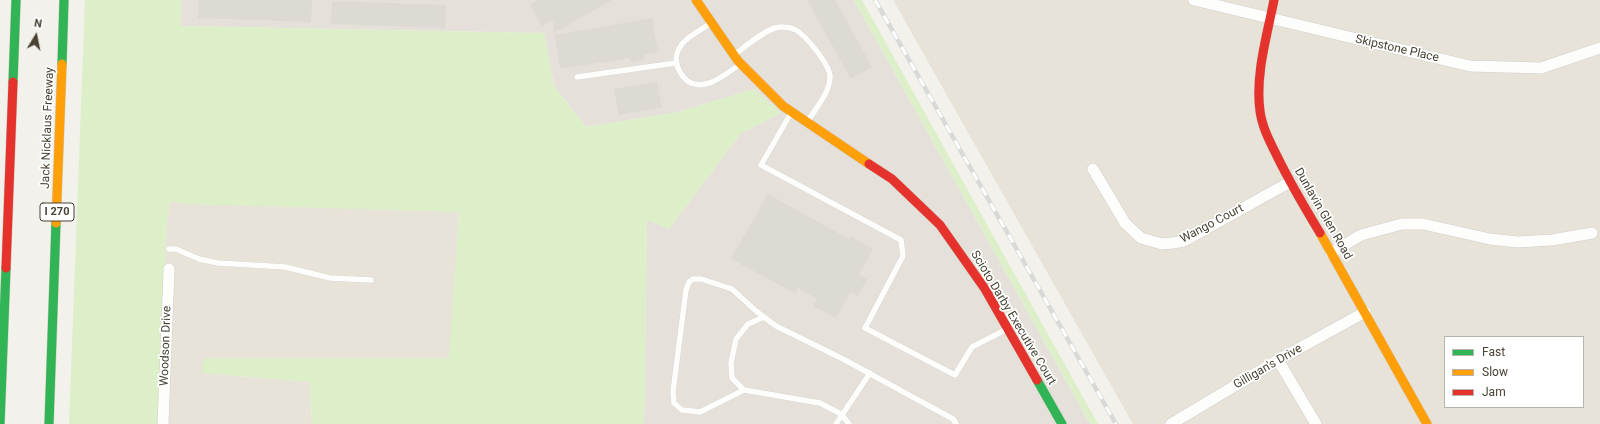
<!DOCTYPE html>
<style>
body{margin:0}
#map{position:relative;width:1600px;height:424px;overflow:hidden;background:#f2f1eb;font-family:Roboto,sans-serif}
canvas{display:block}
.legend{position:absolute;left:1444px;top:336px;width:140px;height:72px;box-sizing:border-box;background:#fff;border:1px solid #b7b4ae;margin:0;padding:5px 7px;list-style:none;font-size:12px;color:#4a4335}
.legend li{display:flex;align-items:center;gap:8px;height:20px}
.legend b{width:20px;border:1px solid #b7b4ae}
.north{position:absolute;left:16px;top:16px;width:40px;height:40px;-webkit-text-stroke:3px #fff;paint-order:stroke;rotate:10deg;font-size:11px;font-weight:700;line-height:16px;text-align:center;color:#4a4335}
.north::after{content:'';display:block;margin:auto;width:14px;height:18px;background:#4a4335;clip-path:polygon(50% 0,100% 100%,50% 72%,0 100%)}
</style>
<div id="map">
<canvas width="1600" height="424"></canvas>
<ul class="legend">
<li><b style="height:5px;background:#30b455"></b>Fast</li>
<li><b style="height:5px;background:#ff9f0a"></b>Slow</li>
<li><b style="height:5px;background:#e5322d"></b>Jam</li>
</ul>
<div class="north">N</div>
</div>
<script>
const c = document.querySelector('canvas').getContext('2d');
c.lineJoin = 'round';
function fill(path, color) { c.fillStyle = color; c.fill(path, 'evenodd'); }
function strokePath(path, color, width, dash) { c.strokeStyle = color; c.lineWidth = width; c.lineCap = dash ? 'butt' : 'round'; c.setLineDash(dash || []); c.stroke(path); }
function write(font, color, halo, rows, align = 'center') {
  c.font = font + ' Roboto,sans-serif'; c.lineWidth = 3.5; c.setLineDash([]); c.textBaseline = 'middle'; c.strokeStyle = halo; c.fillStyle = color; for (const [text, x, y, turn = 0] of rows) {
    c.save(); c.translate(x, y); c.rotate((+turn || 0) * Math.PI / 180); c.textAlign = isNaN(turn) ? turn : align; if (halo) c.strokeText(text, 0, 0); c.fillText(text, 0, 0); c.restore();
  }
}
const residential = new Path2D(`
 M893,0H1600V424H1133ZM1445,337H1583V407H1445Z
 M170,201L188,204L459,211L450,358H205L202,373L310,382L312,424H159L166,228Z`);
const industrial = new Path2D(`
 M181,0H854L1090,424H644L647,219L669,229L740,134L781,113L754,89L678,112L586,127L554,86L544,33L180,26Z`);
const green = new Path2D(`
 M85,0H181L180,26L544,33L554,86L586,127L678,112L754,89L781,113L740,134L669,229L647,220L644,424H312L310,382L201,373L205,358H449L459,212L188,204L170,201L166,228L159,424H69Z
 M854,0H862L1098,424H1090Z`);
const building = new Path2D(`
 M199,0H312L311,22L198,18Z
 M539,0H612L554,33L553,20L542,26L530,5Z
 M807,0H835L872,67L851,79Z
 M332,1L446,5L445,28L331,24Z
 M652,18L658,53L644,55L645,59L631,62L630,58L560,69L555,35Z
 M657,82L662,107L619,115L614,89Z
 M768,194L849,239L851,236L873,249L859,275L867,279L858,296L850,292L836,318L813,306L817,299L798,288L795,293L731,259Z`);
const lane = new Path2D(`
 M711,23C700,31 683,38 678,51C675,58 676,65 680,72C695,99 723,77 740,64
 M734,55C746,46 762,32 775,28C783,26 790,27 796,30C807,37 830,65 830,77C830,92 816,108 808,121
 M577,77L676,63
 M791,113L761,165L901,240L903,256L865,328L955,375L972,347L1007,329
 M169,249H176L199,259L218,263L285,267L330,278L371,280
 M744,390L732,378L731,363L736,339L748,324L764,317
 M836,424L870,373
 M849,424L841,414L820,403L744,390L700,412L682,410L674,403L673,392L686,290L689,282L693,279H701L732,289L756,311L776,326L843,359L953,419L956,424`);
const street = new Path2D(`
 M1194,0L1470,66L1541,68L1600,48
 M1093,169L1125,223L1141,238L1162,244L1173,243L1184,241L1290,182
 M1331,253L1361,235L1402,224H1423L1490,239L1518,242L1552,240L1592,233
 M1278,360L1316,424
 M163,424L169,269
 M1171,424L1278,360L1365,312`);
const fast = new Path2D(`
 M62,64L64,0
 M13,82L16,0
 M1037,380L1062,424
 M0,424L6,268
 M49,424L56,223`);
const slow = new Path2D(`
 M696,0L738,61L783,106L869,164
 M56,223L62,64
 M1320,233L1427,424`);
const jam = new Path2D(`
 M1274,0C1267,36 1255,75 1260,111C1262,127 1270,142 1277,156C1290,183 1305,208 1320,233
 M869,164L892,179L940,225L985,289L1037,380
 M6,268L13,82`);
const rail = new Path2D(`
 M875,0L1116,424`);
const shields = [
 [57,212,34]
];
const shieldNames = [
 ["I 270",57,212]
];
const streetNames = [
 ["Skipstone Place",1397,49,13],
 ["Jack Nicklaus Freeway",48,128,-88],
 ["Dunlavin Glen Road",1323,214,60],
 ["Wango Court",1212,224,-28],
 ["Scioto Darby Executive Court",1013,318,59],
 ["Woodson Drive",166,346,-88],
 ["Gilligan's Drive",1268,367,-30]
];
fill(residential, '#e7e3d8');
fill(industrial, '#e5e1da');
fill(green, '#ddefc8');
fill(building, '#dcdad3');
strokePath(lane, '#d0cec8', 6);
strokePath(street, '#d0cec8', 12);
strokePath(fast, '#d2cfc1', 10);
strokePath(slow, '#d2cfc1', 10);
strokePath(jam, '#d2cfc1', 10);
strokePath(lane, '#fdfdfc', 5.5);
strokePath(street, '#fdfdfc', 11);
strokePath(fast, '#30b455', 9);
strokePath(slow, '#ff9f0a', 9);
strokePath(jam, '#e5322d', 9);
strokePath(rail, '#d9d9d8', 4.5);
strokePath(rail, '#fff', 3, [9]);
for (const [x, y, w] of shields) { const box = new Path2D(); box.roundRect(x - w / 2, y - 9, w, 18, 3); c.fillStyle = '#fff'; c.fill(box); strokePath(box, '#4a4335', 1); }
write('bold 11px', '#4a4335', null, shieldNames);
write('12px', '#4a4335', '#fff', streetNames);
</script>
